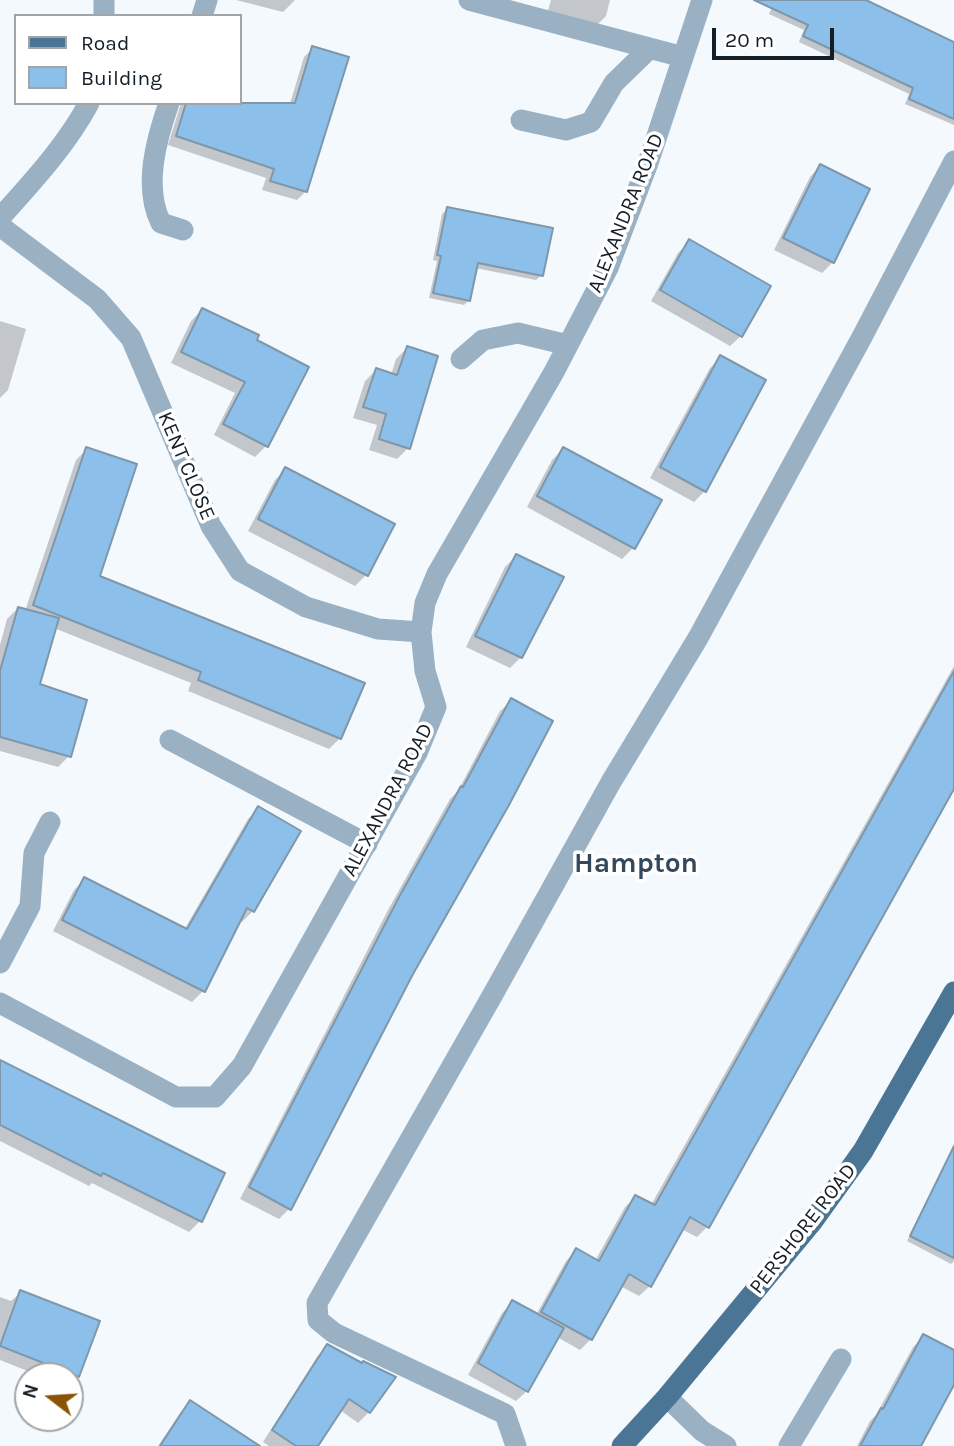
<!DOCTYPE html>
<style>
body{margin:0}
#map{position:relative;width:954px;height:1446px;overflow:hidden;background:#f4f9fe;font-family:Karla,sans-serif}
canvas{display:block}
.legend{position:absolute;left:14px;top:14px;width:228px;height:91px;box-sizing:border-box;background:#fff;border:2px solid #a1a5a8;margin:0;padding:9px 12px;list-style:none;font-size:21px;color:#141e26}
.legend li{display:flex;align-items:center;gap:14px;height:35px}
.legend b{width:35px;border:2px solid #a1a5a8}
.north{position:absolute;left:14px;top:1362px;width:70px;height:70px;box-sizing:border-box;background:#fff;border:2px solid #a1a5a8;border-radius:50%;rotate:287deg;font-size:19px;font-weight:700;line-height:28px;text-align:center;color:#141e26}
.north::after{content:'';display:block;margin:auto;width:24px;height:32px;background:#8b5405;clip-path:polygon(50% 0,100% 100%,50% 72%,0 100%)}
.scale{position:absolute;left:712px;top:28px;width:122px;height:32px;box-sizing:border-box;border:4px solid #141e26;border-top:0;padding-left:9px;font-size:21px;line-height:24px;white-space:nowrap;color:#141e26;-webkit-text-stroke:5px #fff;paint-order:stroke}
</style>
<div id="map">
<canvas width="954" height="1446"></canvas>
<ul class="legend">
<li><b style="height:9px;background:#4b7595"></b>Road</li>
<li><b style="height:19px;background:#8cc0ea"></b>Building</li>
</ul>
<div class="north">N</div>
<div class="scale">20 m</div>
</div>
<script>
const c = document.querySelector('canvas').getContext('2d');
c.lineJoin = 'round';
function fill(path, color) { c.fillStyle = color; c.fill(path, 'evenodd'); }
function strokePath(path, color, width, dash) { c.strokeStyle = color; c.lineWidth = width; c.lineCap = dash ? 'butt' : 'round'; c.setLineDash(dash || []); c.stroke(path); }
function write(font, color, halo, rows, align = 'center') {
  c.font = font + ' Karla,sans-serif'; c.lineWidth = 7; c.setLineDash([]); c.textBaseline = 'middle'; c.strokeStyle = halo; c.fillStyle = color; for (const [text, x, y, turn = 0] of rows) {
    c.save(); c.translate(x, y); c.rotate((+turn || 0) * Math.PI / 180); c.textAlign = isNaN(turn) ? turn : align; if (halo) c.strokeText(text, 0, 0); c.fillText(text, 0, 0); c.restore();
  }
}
const shadow = new Path2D(`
 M236,0H295L283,12Z
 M551,0H610L606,16L591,31L546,18Z
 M775,0H863L954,66V125L905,104L909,94L799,42L804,30L769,14Z
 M313,48L306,191L297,200L262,190L266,178L168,145L181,103L240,102L286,117L304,57Z
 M820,166L833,262L822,273L774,250L810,177Z
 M447,209L542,275L536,280L475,268L469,300L464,305L429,298L437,261L433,260L442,214Z
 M689,242L741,336L730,346L651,301L678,253Z
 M202,310L254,341L266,446L255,457L214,435L235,393L171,363L191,321Z
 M0,321L26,329L8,390L0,398Z
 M407,348L408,448L397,459L369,450L377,425L353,418L365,381L376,370L391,375L396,359Z
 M721,357L705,491L694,502L650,478L710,368Z
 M87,449L98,577L340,738L329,749L188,691L191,683L54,628L38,685L69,756L58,767L0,751V645L7,619L18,608L25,611L76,460Z
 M563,449L633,548L622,559L527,507L552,460Z
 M286,469L393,525L366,575L355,586L248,531L275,480Z
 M516,556L521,657L510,668L466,647L505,567Z
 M954,666V784L707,1227L697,1237L681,1229L650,1286L639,1296L620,1286L591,1339L580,1350L557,1337L527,1391L516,1401L468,1375L502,1313L513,1302L536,1315L566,1261L576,1250L595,1261L625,1207L635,1197L651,1205Z
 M511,701L437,927L290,1208L279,1219L240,1199L388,910L450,799L458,791L500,711Z
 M259,808L253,911L242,922L239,920L203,991L192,1002L53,931L74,890L85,879L184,930L248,819Z
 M0,1062L223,1174L200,1221L189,1232L92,1183L89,1186L0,1141Z
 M954,1146V1261L951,1264L907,1241Z
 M21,1292L77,1376L70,1383V1376H40L0,1360V1297L11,1301Z
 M924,1336L954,1352V1387L944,1401L920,1446H857L870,1421L876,1415L913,1347Z
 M328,1346L369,1412L358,1423L340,1410L316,1446H269L263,1442L317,1357Z
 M190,1402L248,1446H158L180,1413Z`);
const building = new Path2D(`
 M754,0H866L954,42V119L909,99L913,88L803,36L808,25Z
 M312,46L349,57L307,192L270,181L274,169L176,136L186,103H295Z
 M820,164L870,189L834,263L783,238Z
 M447,207L553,228L543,276L478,263L470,301L433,293L441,256L437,255Z
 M689,239L771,286L742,337L660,290Z
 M202,308L259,335L257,340L309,367L268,447L223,424L245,382L181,352Z
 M407,346L438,356L410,449L379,439L386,414L363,407L376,368L397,375Z
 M720,355L766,380L706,492L660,467Z
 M86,447L137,464L100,576L365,683L341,739L198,680L201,672L33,605Z
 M563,447L662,500L635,549L537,496Z
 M285,467L395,524L368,576L258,519Z
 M516,554L564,577L522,658L475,636Z
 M18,607L59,618L40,684L87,700L71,757L0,737V671Z
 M954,671V789L709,1228L690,1217L651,1287L629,1274L592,1340L541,1312L576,1248L599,1261L635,1195L655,1205Z
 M511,698L553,721L509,805L413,974L291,1210L249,1187L399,897L461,786L463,787Z
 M258,806L301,831L254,912L247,908L205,992L62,920L84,877L187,929Z
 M0,1060L225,1173L202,1222L103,1173L101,1176L0,1125Z
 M954,1146V1258L910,1236Z
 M20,1290L100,1321L79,1377L0,1346Z
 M512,1300L564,1328L528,1392L478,1363Z
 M923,1334L954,1350V1385L921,1446H860L881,1408L883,1409Z
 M327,1344L362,1363L363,1361L396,1377L370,1413L349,1399L318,1446H296L272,1430Z
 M190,1400L260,1446H160Z`);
const minor = new Path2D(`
 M469,0L683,57
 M104,16V0
 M202,16L207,0
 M169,103C156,140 143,187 161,223L183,230
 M521,120L566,130L591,122L614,83L650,48
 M0,218C32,182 66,146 89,103
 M0,226L97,299L131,338L211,526L240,571L306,607L378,629L421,632
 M461,359L483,340L518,333L568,345
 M170,740L367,844
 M0,963L30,906L34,853L50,822
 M0,1003L176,1097H215L242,1066L417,753L436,707L425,671L421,632L425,603L437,574L554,372L608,268L648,163L702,0
 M667,1397L702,1431L726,1446
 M516,1446L505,1414L334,1333L318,1320L317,1303L492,996L611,782L698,638L862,337L954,161
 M789,1446L841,1359`);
const major = new Path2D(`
 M622,1446L667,1397L812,1222L863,1151L954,992`);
const streetNames = [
 ["ALEXANDRA ROAD",626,213,-68],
 ["KENT CLOSE",186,466,67],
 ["ALEXANDRA ROAD",388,800,-62],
 ["PERSHORE ROAD",803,1229,-52]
];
const districtNames = [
 ["Hampton",636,864]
];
fill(shadow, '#0003');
fill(building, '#8cc0ea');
strokePath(building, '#7e97ab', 2);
strokePath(minor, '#9ab1c4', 21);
strokePath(major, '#4b7595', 21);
write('21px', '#141e26', '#fff', streetNames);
write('bold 28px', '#33495b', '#fff', districtNames);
</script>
